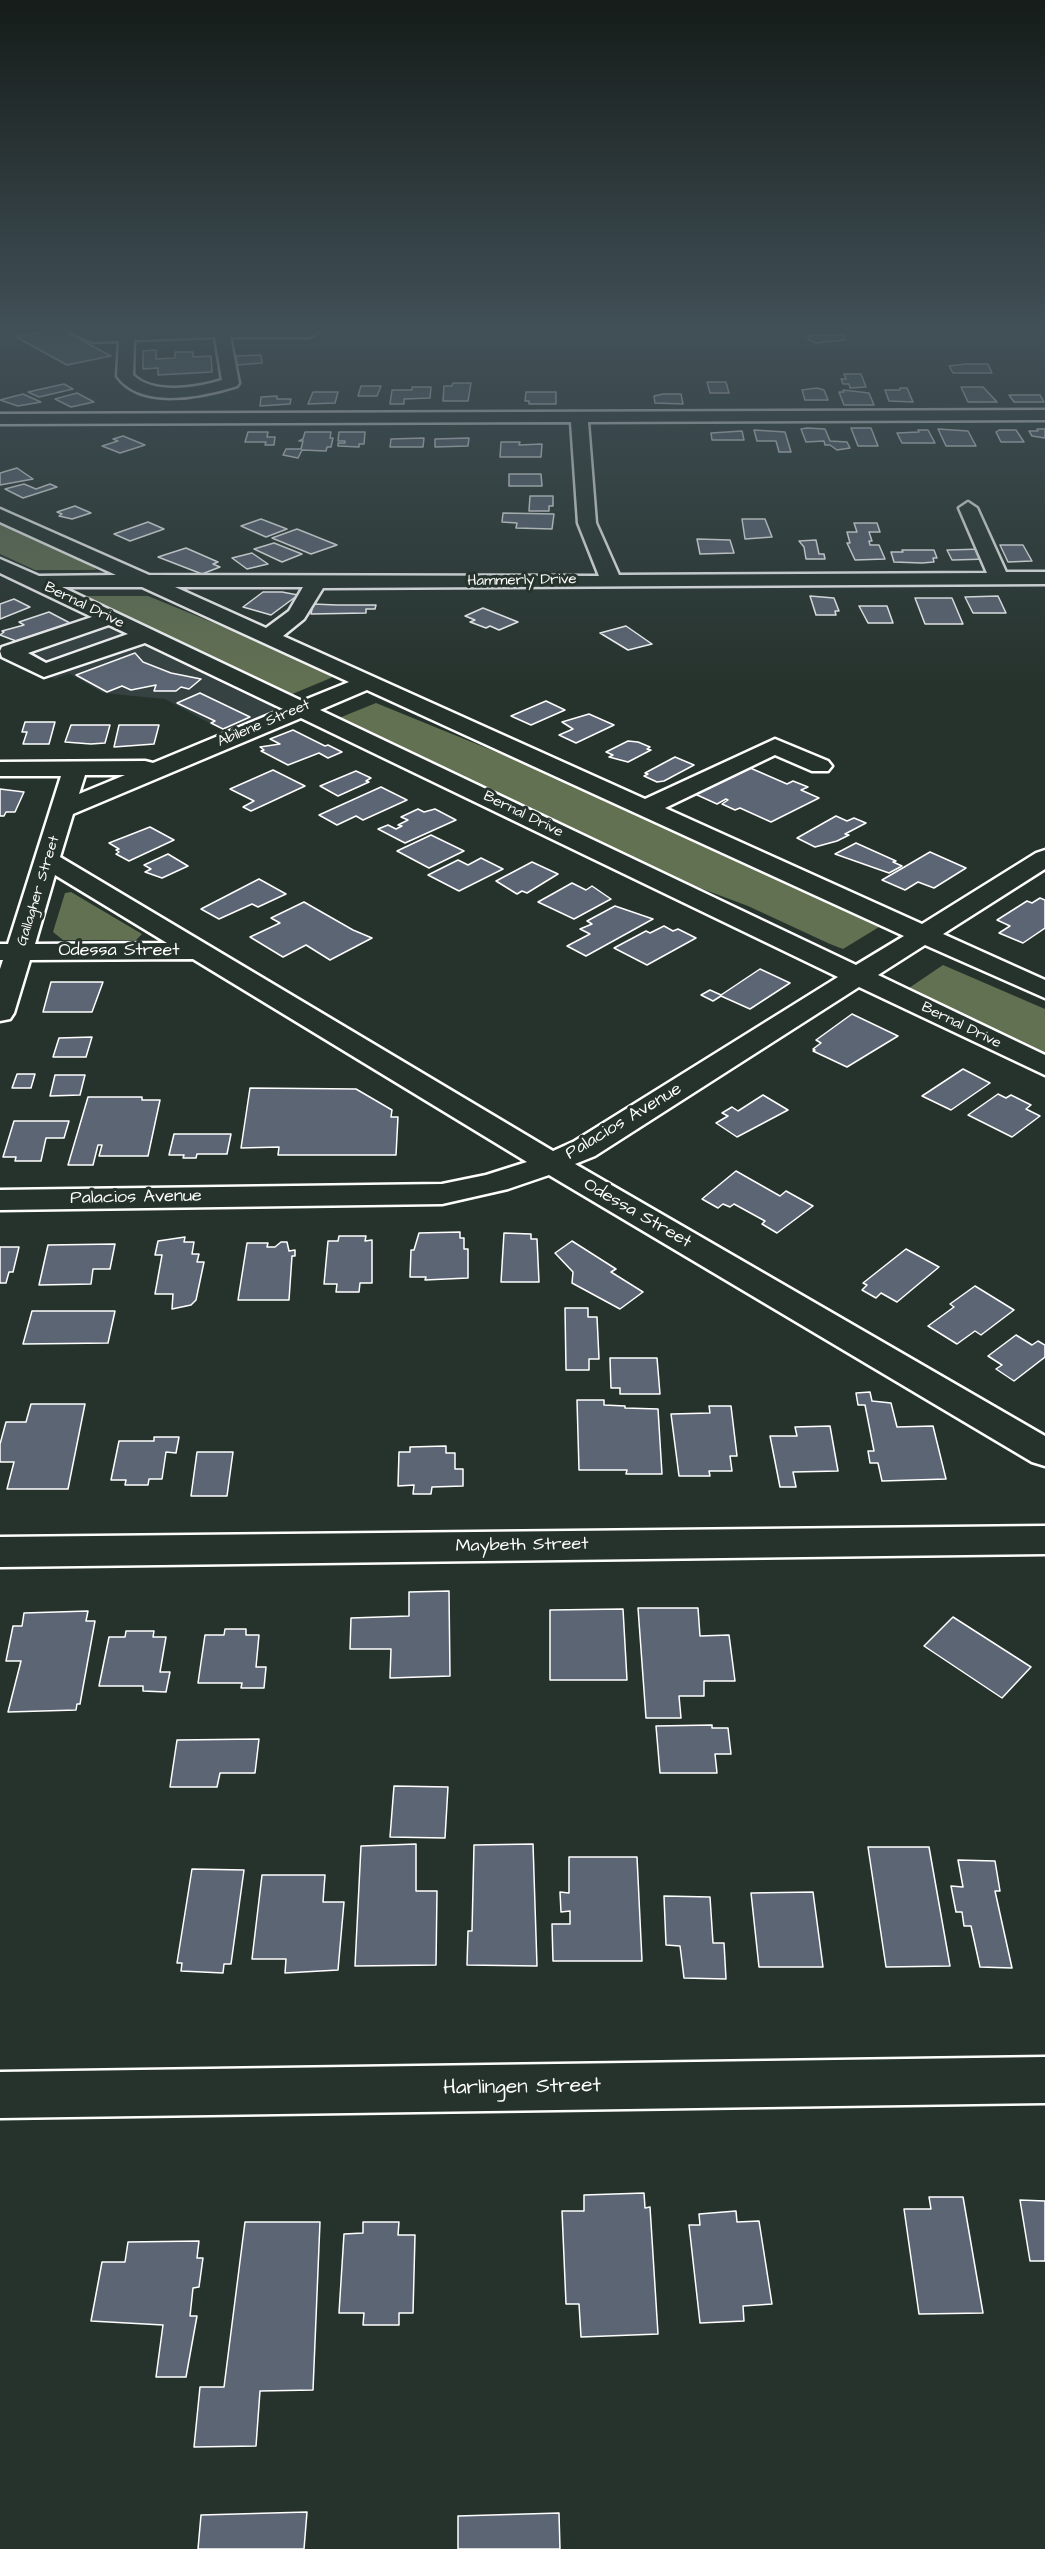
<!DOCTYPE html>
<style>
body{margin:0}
canvas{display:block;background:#26332d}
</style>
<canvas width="1045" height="2549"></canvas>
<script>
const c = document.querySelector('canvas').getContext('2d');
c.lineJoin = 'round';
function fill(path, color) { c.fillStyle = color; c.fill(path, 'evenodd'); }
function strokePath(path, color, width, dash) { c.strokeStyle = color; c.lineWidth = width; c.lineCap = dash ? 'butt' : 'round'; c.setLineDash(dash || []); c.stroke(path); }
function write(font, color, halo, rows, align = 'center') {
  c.font = font + ' "Architects Daughter",sans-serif'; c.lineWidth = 6; c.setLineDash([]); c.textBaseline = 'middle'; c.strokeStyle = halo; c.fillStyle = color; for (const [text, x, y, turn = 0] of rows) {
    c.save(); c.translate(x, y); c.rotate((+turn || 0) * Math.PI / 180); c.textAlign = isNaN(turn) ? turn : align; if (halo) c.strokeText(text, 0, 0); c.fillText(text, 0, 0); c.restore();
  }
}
const built = new Path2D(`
 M92,618L145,646L277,709L226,732L165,699L103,693L69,673L54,679L1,650Z`);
const green = new Path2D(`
 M0,522L90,563L96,570H35L0,554Z
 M85,596H148L248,637L333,677L290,695L279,692L91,602Z
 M376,703L533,767L879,927L843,949L830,944L748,906L684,882L339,718Z
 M71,892L142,934L136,940H63L53,932L65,893Z
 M943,965L1045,1009V1055L909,988Z`);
const building = new Path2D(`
 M60,329L111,356L67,365L16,337Z
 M807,335H843L845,340L816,343L809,340Z
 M156,350V359L175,358V352H193V357L211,356L212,372L158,375V368L143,369V351Z
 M261,355L262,363L237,365L236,356Z
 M966,364H988L992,373H953L949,366Z
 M844,374H861L866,387L850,388L849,384H843L841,379H846Z
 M707,382H726L729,393H710Z
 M453,383H471L468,401H443L444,386H452Z
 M64,384L73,389L39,397L28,392Z
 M361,386H381L377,396H358Z
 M412,387H431L430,398L404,399V404H390L392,390H412Z
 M961,387H983L997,402H968Z
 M817,388L824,390L828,400H805L802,390Z
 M900,388H907L913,402L889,401L885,390H900Z
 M843,390L869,393L874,405H844L839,392H844Z
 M313,392H338L335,403L308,404Z
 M526,392H556V404H529V401H525Z
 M77,393L94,402L71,407L55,399Z
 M23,394L41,402L18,406L0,400Z
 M663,394H681L683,404L655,403L654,396Z
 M1009,395H1040L1044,402H1014Z
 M277,396V399H291L290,404L260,406L261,397Z
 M807,428L825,429L830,441L847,442L850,448L837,450L830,445H825L824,441L806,442L801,429Z
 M851,428H871L878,446H858Z
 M938,429L968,431L976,446H946Z
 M1037,429H1045V438L1032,436L1029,431H1038Z
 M754,430L785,432L791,452H779L776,441H757Z
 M918,430H928L935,443H902L897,433L919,432Z
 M999,430H1016L1024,442H1001L996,432Z
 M742,431L744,440H712L711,433Z
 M248,432H268L267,437H275L274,445H265L266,442H245Z
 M305,432H331L330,438H333L331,447H327L326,451L302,450L298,458L283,455L286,449H301L303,441H299L303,439Z
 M339,432H365L364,444H359V447L338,446V443H345V441H338Z
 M123,436L145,445L120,453L102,446L118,441L113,439Z
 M424,438L423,447H390L391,439Z
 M469,438L468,446L435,447V439Z
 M501,442H520L519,445L542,444L541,457H500Z
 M17,468L33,479L0,485V473Z
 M509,474H541L542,486H509Z
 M24,484L36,489L50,484L57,487L23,498L5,489Z
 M530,496H553V506H549V511H529Z
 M75,506L91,513L72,519L59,516L62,514L57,512Z
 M503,513L554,514L552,529L516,528L517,523L502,522Z
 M261,519L287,529L266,537L241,526Z
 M742,519H765L772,537L745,539Z
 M148,522L164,529L130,541L114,534Z
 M854,523H877L880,532H869L872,541H869L870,545H879L885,559L855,560L847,543H850L847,532H857Z
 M297,529L337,545L311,554L272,538Z
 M697,539L730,540L734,553L700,554Z
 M816,540L819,554H824L825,559H806L804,547L799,541Z
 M274,543L302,554L282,562L254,549Z
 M1000,545H1023L1032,561L1008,562Z
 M186,548L218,562L213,564L220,567L202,574L158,557Z
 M983,549L988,559L952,560L947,550Z
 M902,550H934L937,558H933L934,562L922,563L894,562L891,552H903Z
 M252,553L268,564L247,569L232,558Z
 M263,592H282L298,595L271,615L243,607Z
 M810,596L834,598L839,611H835L836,615H816Z
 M998,596L1006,613H973L965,597Z
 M915,598H952L963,624H925Z
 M14,599L30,607L0,619V604Z
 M313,604L337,605H376L375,609H366V613L311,614Z
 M859,606H887L893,623H868Z
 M483,608L518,622L499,630L490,626L486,628L470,622L475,620L465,616Z
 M49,612L70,623L16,641L0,635L4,632L2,631L24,625L19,622Z
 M626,626L652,644L628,650L600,633Z
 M135,653L143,662L171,673L201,679L189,689L181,687L176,691H154L156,685L131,690L122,686L107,692L76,675Z
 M200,693L202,694L250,717L223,729L211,723L215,721L177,703Z
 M546,701L565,710L531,725L511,716Z
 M589,714L614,725L576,743L559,735L573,729L562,722Z
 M25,722H55L49,744H23L27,732H22Z
 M71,725H110L105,743L91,744L65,742Z
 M119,725H159L154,744L114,747Z
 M293,730L325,746L328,745L342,752L328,758L319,753L288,765L261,751L264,750L260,747L280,744L270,739Z
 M628,741L638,742L650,747L647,749L651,750L628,762L609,757L613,755L606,752Z
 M675,757L694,765L664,781L657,782L644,776L648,774L645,773Z
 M748,767L787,784L793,781L808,787L801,790L819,798L771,822L740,808L735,810L722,804L728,800L726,799L717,804L695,794Z
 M273,770L305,786L251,811L243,807L254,801L230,789Z
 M356,771L371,778L366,781L369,782L338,796L320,786Z
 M381,787L407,800L363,820L356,816L337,825L319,815Z
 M0,789L24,792L15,812H6L4,816H0Z
 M418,809L424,812L435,809L456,820L405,843L378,829L388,825L396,829L402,826L398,825L408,820L401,817Z
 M836,816L847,821L854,818L866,823L845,834L849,835L837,841L815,847L797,838Z
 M150,827L174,840L129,861L116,854L119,852L116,850L119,849L109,843Z
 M431,835L464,851L429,868L397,851Z
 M856,843L896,861L893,862L902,866L889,873L835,854Z
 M930,852L966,868L934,888L918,882L905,890L882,880Z
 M168,854L188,866L162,878L145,872L151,869L144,865Z
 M481,858L503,869L459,891L428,875L458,860L468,865Z
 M532,862L558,874L527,893L522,891L517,894L496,881Z
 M259,879L286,894L258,907L252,904L219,919L201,909Z
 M572,883L586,890L592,886L611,899L574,919L538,902Z
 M1040,898L1045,900V928L1023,943L999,933L1010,926L997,920L1027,901L1032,903Z
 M304,902L353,930L372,938L330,960L306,945L283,957L250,937L280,923L271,918Z
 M615,906L653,919L586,956L567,946L590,934L580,929L592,924L587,921Z
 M664,926L673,931L678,929L696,938L647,965L614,948L646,931L650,933Z
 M760,969L790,983L750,1009L721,996L713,1001L701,995L710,990L721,995Z
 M51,982H103L92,1012H43Z
 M852,1014L898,1036L847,1067L813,1051L815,1050L813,1049L821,1043L816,1040Z
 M92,1037L86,1057H53L59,1038Z
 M963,1069L990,1083L951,1110L922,1096Z
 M17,1074H35L31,1088H12Z
 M55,1075H85L80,1095L50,1096Z
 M250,1088L356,1089L392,1110L391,1117H398L396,1155H278L279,1147L241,1148Z
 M998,1094L1006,1098L1011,1095L1031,1105L1026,1109L1040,1116L1012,1137L968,1115Z
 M763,1095L788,1110L737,1137L716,1123L728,1116L722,1113L732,1107L738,1111Z
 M88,1097H142V1100H160L148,1156H99L102,1145H98L93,1165H68Z
 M14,1121H69L64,1138H46L41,1161H15L16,1157H3Z
 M174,1134H231L227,1154H197L196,1158H183L184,1155H169Z
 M736,1171L780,1196L786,1191L813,1206L777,1233L762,1224L765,1221L734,1204L730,1207L723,1204L718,1208L702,1199Z
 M460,1232V1238H464V1249H468V1278L425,1280L426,1277H410L411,1250H414L419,1233Z
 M504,1233L531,1234V1239H537L539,1282H501Z
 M339,1236H366L365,1241L372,1240V1283H360L359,1292H336L337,1284H324L328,1241H338Z
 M185,1237L184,1242H194L192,1254H199L197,1262H204L196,1300L191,1305L172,1309L173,1294H155L162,1255H155L158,1241Z
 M572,1241L616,1269L611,1272L643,1292L620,1309L572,1283L573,1272L555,1253Z
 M281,1242H287L289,1251L295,1250V1256H292L289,1300H238L247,1243H268L267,1247H275Z
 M115,1244L110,1269H93L91,1284L39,1285L48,1245Z
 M0,1247H19L13,1272H9L6,1283H0Z
 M906,1249L939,1267L897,1302L881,1293L876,1298L862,1290L867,1285L863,1283Z
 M975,1286L1014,1310L981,1335L975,1331L957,1344L928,1326L954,1307L950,1304Z
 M565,1308H588V1317H597L599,1359H589V1370H566Z
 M32,1311H115L108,1343L23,1344Z
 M1016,1335L1032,1345L1038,1341L1045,1345V1357L1014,1381L996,1369L1002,1365L988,1356Z
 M610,1358H657L660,1394H620V1388H611Z
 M870,1392L872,1401L891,1403L897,1427L933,1426L946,1479L882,1481L878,1463H870L868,1451H874L865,1405H858L856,1393Z
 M577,1400H604V1405L625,1406V1408L658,1409L662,1474H626L627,1470H579Z
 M31,1404H85L68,1489H7L14,1462H0V1444L6,1422H26Z
 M709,1406H731L737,1456H730L732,1471H709L710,1476H679L671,1414L710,1413Z
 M830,1426L838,1471L793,1472L796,1487H780L770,1436H797L795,1427Z
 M154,1437H179L176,1453L166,1452L162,1479H149L148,1485H125L126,1480H111L119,1441H154Z
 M446,1446V1453H455V1469H463V1486L432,1487L431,1494H413L414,1485L398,1486L399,1452H410V1447Z
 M197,1452H233L227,1496H191Z
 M449,1591L450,1676L390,1678L391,1649H350L351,1618L409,1616V1592Z
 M638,1608H698L700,1636L729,1635L735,1681H704V1696H679L681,1718H646Z
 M623,1609L627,1680H550V1610Z
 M88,1611L86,1621H95L80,1704H77L76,1710L8,1712L21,1661H6L13,1626H22L24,1613Z
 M953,1617L1031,1667L1002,1698L924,1646Z
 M225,1629H246V1635H259L256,1667H266L264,1688H241L242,1683H198L205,1635H224Z
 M126,1631H154L153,1637H166L160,1672H170L166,1692L143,1691V1686H99L109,1637H125Z
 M712,1725V1728H728L731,1754H715L717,1773H660L656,1726Z
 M259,1739L255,1773H220L217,1787H170L177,1740Z
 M394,1786L448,1787L445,1838L390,1837Z
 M416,1844V1891H437L436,1965L355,1966L361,1846Z
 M533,1844L537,1966L467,1965L468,1931H472L474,1845Z
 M868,1847H929L950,1966L886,1967Z
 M569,1857H637L642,1961H553L552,1924H570V1911L561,1912L560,1892L569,1893Z
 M958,1860L995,1861L1000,1891H995L1012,1968L980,1967L971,1926H964L962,1912H956L951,1886L963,1887Z
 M192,1869L244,1870L231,1964H224L223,1973L181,1971L182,1963H177Z
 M262,1875H325L323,1902H344L338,1970L285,1973L286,1959H252Z
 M813,1892L823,1967H759L751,1893Z
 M664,1896L710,1897L713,1943H724L726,1979L684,1978L680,1946L666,1945Z
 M644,2193L645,2208L650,2207L658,2334L581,2337L579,2304H566L562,2211H584V2195Z
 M929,2197H963L983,2313L919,2314L904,2209H931Z
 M1020,2200L1045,2201V2261H1030Z
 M736,2211L737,2222L759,2221L772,2304L743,2306L744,2321L700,2323L689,2225H700L699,2214Z
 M245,2222H320L313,2390L260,2391L256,2446L194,2447L200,2387H224Z
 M363,2222H399L398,2235H415L413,2313H399V2325H363L364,2313H339L344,2234L363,2233Z
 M199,2241L197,2258H203L199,2287L193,2288L190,2316H197L186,2377H156L163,2325L91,2321L102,2262H125L128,2242Z
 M307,2512L304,2549H198L201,2515Z
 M559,2513L560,2549H458V2516Z`);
const minor = new Path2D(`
 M66,329H86L94,332L127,329H315L318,332L310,337H230L239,383L237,386C202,397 141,410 117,376L119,341L92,342ZM215,337L222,380C197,388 153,395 133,375L134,340Z
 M1045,410V420L588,422L596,523L619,575L987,573L959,508L968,502L977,508L1006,572H1045V584L323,588L304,619L283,636L645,799L775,739L828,761L832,766L828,771H812L775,755L665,808L922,924L1036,853L1045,850V869L943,934L1045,980V998L925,945L878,975L1045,1055V1075L859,987L595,1156L575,1164L1045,1436V1466L1032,1462L549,1175L508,1189L442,1204L0,1210V1190L442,1184L486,1175L527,1162L193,959L30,960L14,1013L10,1019L0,1021V969L3,960H0V944H8L61,776H0V762L145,761L153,763L283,709L145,643L44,677L2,657L0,651L2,647L92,617L0,573V559L39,576L116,575L0,522V509L149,575L599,576L578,523L571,422L0,424V414ZM62,587H142L349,682L302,701ZM175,587H303L289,611L266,628ZM109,625L128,634L46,663L28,653ZM367,690L904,936L856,965L320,710ZM301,718L838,977L573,1142L553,1151L60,857L73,814ZM85,775H125L79,794ZM55,875L167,943L35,944Z
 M1045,1526V1554L0,1567V1537Z
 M1045,2057V2103L0,2118V2072Z`);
const farStreetnames = [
 ["Hammerly Drive",522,581,-1],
 ["Bernal Drive",84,606,26],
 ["Abilene Street",264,724,-23],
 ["Bernal Drive",523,815,26],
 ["Gallagher Street",39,891,-73],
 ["Bernal Drive",961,1026,26]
];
const streetNames = [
 ["Odessa Street",119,951],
 ["Palacios Avenue",624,1122,-31],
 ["Palacios Avenue",136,1198,-1],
 ["Odessa Street",637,1214,30],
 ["Maybeth Street",522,1546,-1]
];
const nearStreetnames = [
 ["Harlingen Street",522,2088,-1]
];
fill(built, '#364242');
fill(green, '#627152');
fill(building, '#5c6573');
strokePath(building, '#fff', 1.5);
strokePath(minor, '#fff', 5);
fill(minor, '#26332d');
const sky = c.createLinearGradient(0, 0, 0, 686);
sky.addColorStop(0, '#151c19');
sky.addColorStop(0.48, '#415057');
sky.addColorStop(1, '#41505700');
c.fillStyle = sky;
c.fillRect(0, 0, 1045, 686);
write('15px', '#fff', '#26332d', farStreetnames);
write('18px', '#fff', '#26332d', streetNames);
write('21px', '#fff', '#26332d', nearStreetnames);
</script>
